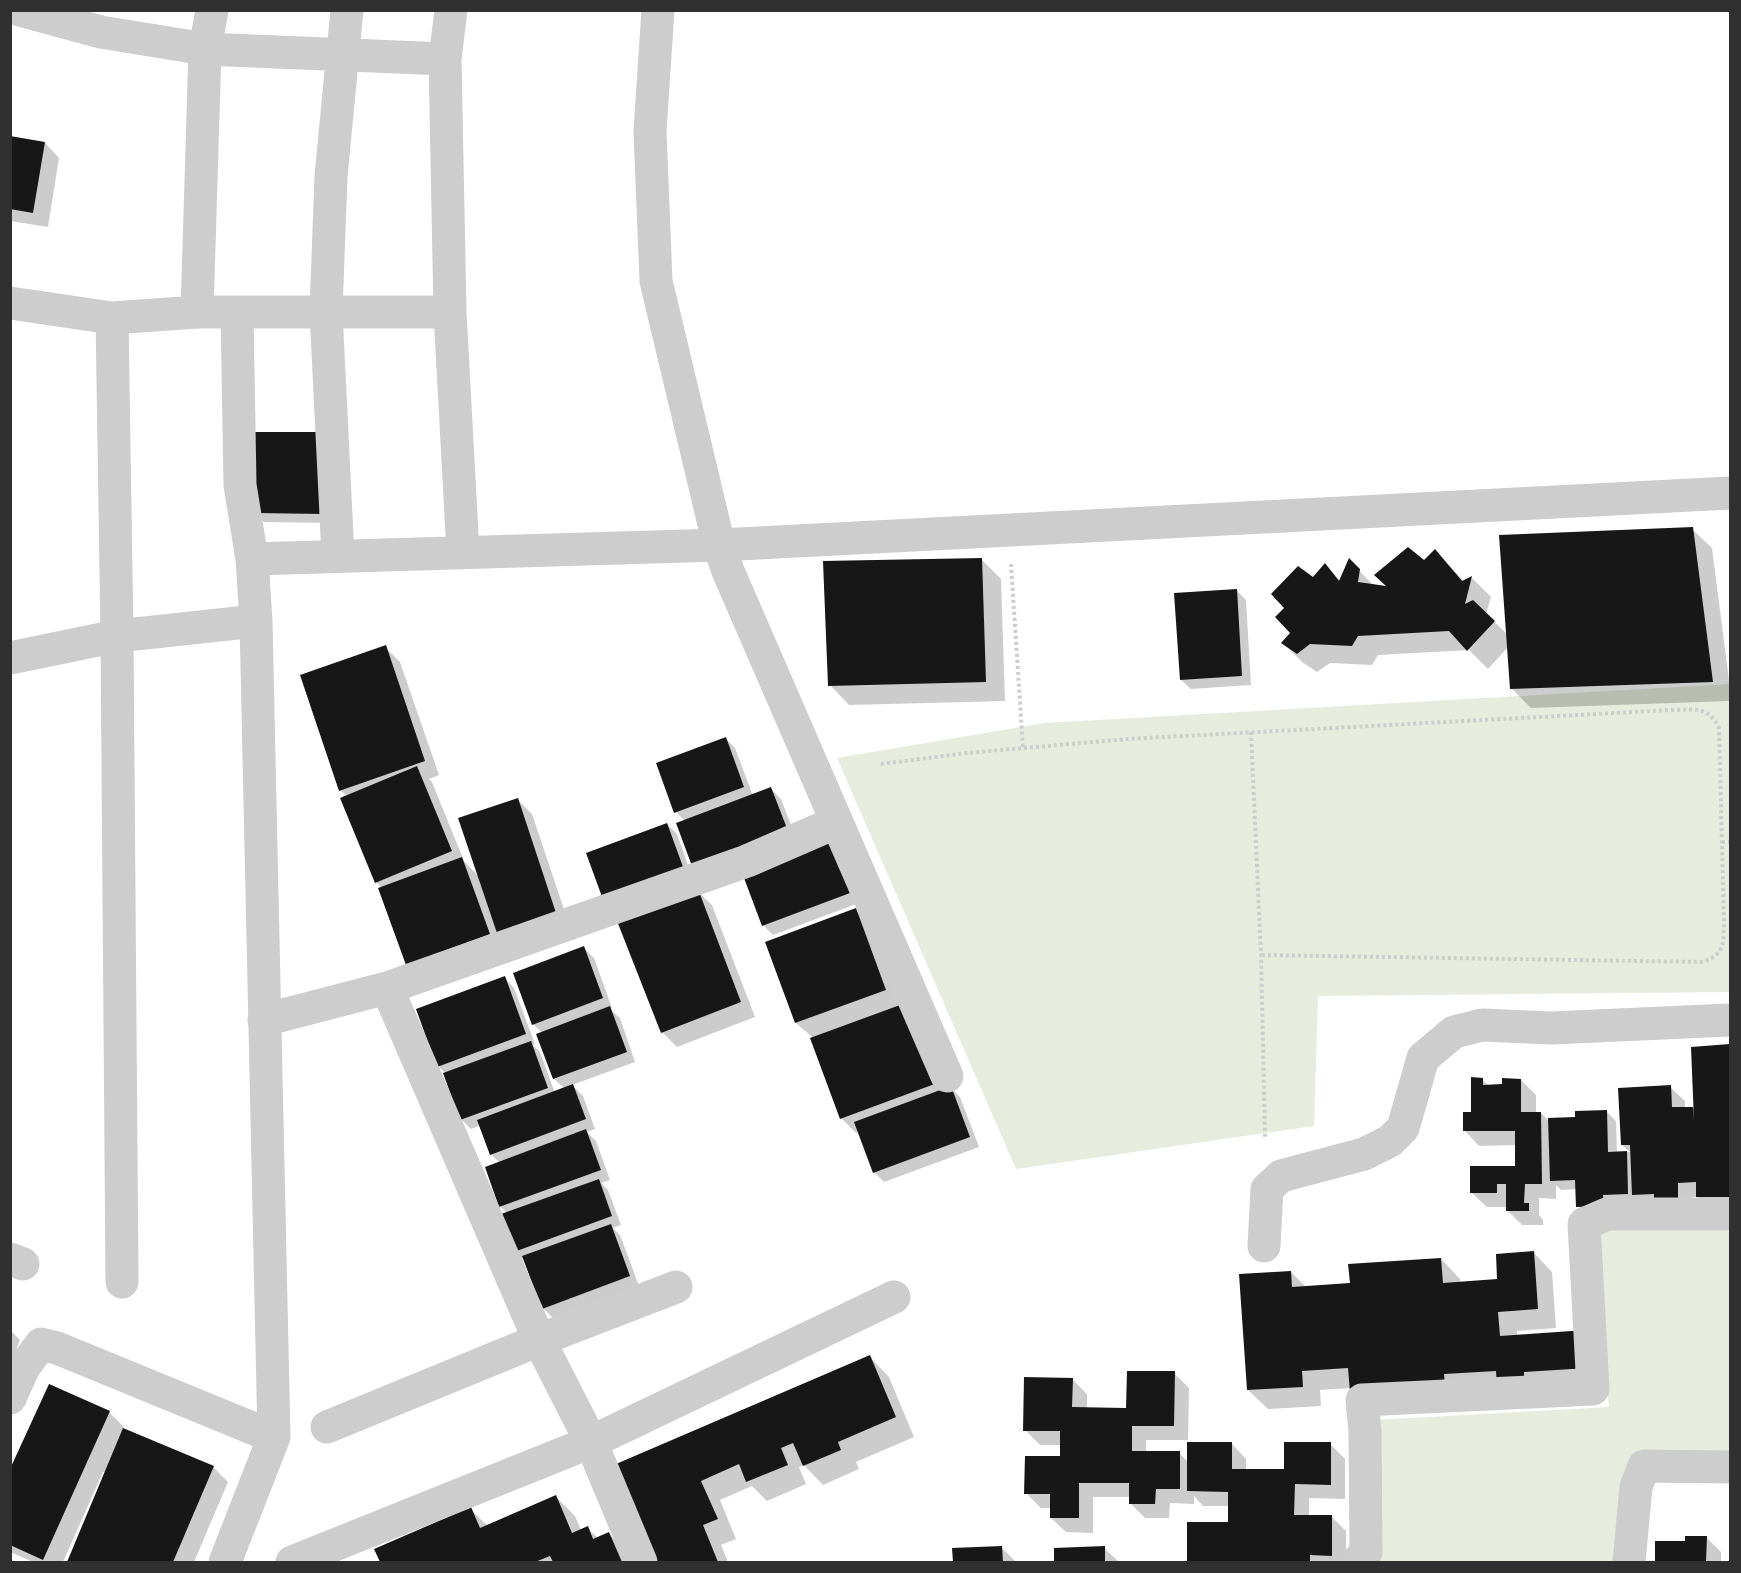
<!DOCTYPE html>
<style>
body{margin:0}
#map{position:relative;width:1741px;height:1573px;overflow:hidden;background:#fff;font-family:Helvetica,sans-serif}
canvas{display:block}
.frame{position:absolute;inset:0;border:12px solid #303030;pointer-events:none}
</style>
<div id="map">
<canvas width="1741" height="1573"></canvas>
<div class="frame"></div>
</div>
<script>
const c = document.querySelector('canvas').getContext('2d');
c.lineJoin = 'round';
function fill(path, color) { c.fillStyle = color; c.fill(path, 'evenodd'); }
function strokePath(path, color, width, dash) { c.strokeStyle = color; c.lineWidth = width; c.lineCap = dash ? 'butt' : 'round'; c.setLineDash(dash || []); c.stroke(path); }
const green = new Path2D(`
 M1730,684V992L1318,996L1314,1126L1016,1169L837,758L1045,723Z
 M1730,1224V1475L1627,1477L1615,1562H1360L1356,1421L1609,1407L1592,1228Z`);
const shadow = new Path2D(`
 M10,137L45,143L59,158L48,227L10,221Z
 M334,443L333,523L264,522L254,513Z
 M1692,529L1712,548L1730,688V701L1531,708L1512,689L1509,646L1488,669L1469,650L1378,655L1372,665L1330,663L1317,672L1302,662L1283,643L1292,633L1325,565L1341,581L1350,561L1374,586L1388,588L1424,562L1435,551L1464,581L1472,578L1491,597L1486,614L1508,635Z
 M981,559L1001,579L1005,701L849,705L830,685Z
 M1237,591L1246,600L1251,685L1191,689L1181,680Z
 M385,647L400,662L439,775L429,779L432,782L464,861L479,877L517,799L532,814L572,933L422,979L382,888L376,882L347,796L340,790Z
 M725,738L735,748L753,796L771,789L781,799L797,841L685,821L676,812Z
 M667,824L677,834L695,885L606,904Z
 M829,839L859,903L773,935L763,925Z
 M697,891L712,905L755,1017L677,1047L662,1032Z
 M855,910L870,925L951,1088L960,1097L979,1147L884,1182L874,1172L859,1132L856,1133L841,1118L812,1037L796,1023Z
 M584,948L594,958L612,1008L610,1009L620,1018L635,1062L572,1085L583,1096L595,1129L587,1132L596,1141L610,1180L601,1183L608,1190L621,1225L613,1228L620,1235L639,1286L553,1318L543,1308L525,1261L515,1251L507,1213L501,1207L487,1167L500,1163L491,1154L481,1125L471,1129L461,1119L446,1074L438,1066L505,978L514,988L535,1044L533,1045L540,1052L555,1093L565,1089L554,1079L542,1033L533,1024Z
 M1730,1046V1211H1713L1698,1197H1692L1693,1214L1588,1216L1578,1206L1577,1189L1561,1190L1556,1185V1199L1539,1198V1215L1543,1220V1225H1522L1507,1210V1207H1487L1472,1193L1516,1168V1145L1479,1146L1465,1131L1472,1113L1482,1079L1489,1086H1504L1521,1080L1536,1095V1113H1541L1550,1122L1607,1112L1616,1121L1617,1153L1630,1152L1622,1145L1670,1087L1685,1101V1109H1695L1693,1049Z
 M1533,1252L1552,1272L1556,1328L1517,1331V1336L1585,1332L1607,1387L1351,1388L1320,1390L1321,1406L1268,1409L1248,1390L1291,1272L1306,1287L1351,1284L1441,1259L1460,1279V1283L1499,1281Z
 M10,1330L20,1340L10,1368Z
 M870,1357L889,1377L914,1437L856,1462L859,1469L823,1485L804,1465L799,1467L806,1484L767,1501L752,1486L720,1500L736,1539L721,1545L728,1562H659L618,1465Z
 M1174,1373L1189,1388L1188,1440H1146V1452L1179,1453L1189,1463L1232,1444L1246,1459V1470H1285L1330,1444L1345,1459V1499L1309,1498V1517L1331,1516L1346,1531V1562H1189L1188,1523L1230,1524V1506H1203L1194,1496V1504L1170,1503L1169,1518H1145L1130,1503V1497H1093V1533L1066,1532L1051,1518V1508H1041L1026,1493L1062,1458V1445H1040L1025,1430L1072,1379L1087,1394V1409L1128,1410Z
 M109,1412L124,1427L123,1429L213,1467L228,1482L194,1562H69L106,1473L103,1472L63,1562H33L10,1552V1473Z
 M556,1497L575,1516L581,1530L587,1528L598,1538L609,1534L628,1553L632,1562H382L376,1550L470,1509L488,1526Z
 M1706,1537L1721,1552V1562H1656V1542H1686Z
 M1002,1548L1016,1562H954V1549Z
 M1104,1548L1119,1562H1056L1055,1549Z`);
const building = new Path2D(`
 M10,136L45,142L33,213L10,209Z
 M252,432H324V514L253,513Z
 M1693,527L1713,682L1510,689L1499,535Z
 M1408,547L1424,560L1435,549L1462,581L1472,576L1465,604L1473,600L1495,621L1467,651L1449,631L1358,636L1352,646L1310,644L1297,654L1281,643L1290,633L1275,617L1284,608L1271,594L1298,566L1313,577L1325,563L1339,581L1349,558L1360,569L1358,582L1386,586L1374,575Z
 M982,558L986,682L828,686L823,561Z
 M1237,589L1242,676L1180,680L1174,593Z
 M386,645L425,761L339,791L300,675Z
 M726,737L744,787L674,813L656,763Z
 M417,766L452,851L375,883L340,798Z
 M771,787L788,831L692,866L676,823Z
 M518,798L558,919L499,939L458,818Z
 M667,823L686,875L605,905L586,853Z
 M830,837L850,893L762,926L741,870Z
 M462,857L490,934L406,965L378,888Z
 M698,889L741,1002L661,1033L617,921Z
 M856,908L886,990L795,1023L765,942Z
 M584,946L603,998L532,1025L513,973Z
 M505,976L526,1034L437,1067L416,1009Z
 M911,1001L940,1082L840,1119L810,1038Z
 M610,1006L627,1052L553,1079L536,1034Z
 M531,1041L548,1088L460,1120L443,1073Z
 M1730,1044V1197H1696V1182L1678,1183V1200L1654,1201V1194L1632,1195L1630,1145H1621L1618,1088L1671,1085L1672,1107H1693L1694,1121L1691,1047Z
 M1471,1077L1483,1078V1085L1502,1084V1078L1521,1079V1112H1541L1542,1184H1525L1524,1203H1529V1211H1506V1184H1497V1193H1470V1166H1515V1131H1463V1112H1471Z
 M573,1084L586,1119L490,1155L477,1120Z
 M951,1086L970,1137L873,1173L854,1122Z
 M1607,1110L1608,1152L1627,1151L1628,1194L1603,1195L1604,1206L1576,1207L1575,1180L1550,1181L1548,1118L1575,1117V1111Z
 M586,1129L601,1170L499,1207L485,1167Z
 M599,1179L612,1216L514,1252L501,1214Z
 M611,1224L630,1276L542,1309L522,1256Z
 M1534,1251L1538,1309L1498,1312L1500,1336L1586,1330L1588,1368L1524,1372V1384L1497,1386L1496,1371L1444,1374L1445,1386L1350,1392L1348,1368L1302,1371L1303,1387L1247,1390L1239,1274L1291,1271L1292,1287L1350,1283L1348,1264L1441,1258L1443,1283L1497,1279L1496,1254Z
 M870,1355L896,1417L838,1442L841,1450L803,1466L793,1443L781,1448L788,1465L746,1482L739,1464L701,1481L718,1519L703,1525L718,1562H657L616,1464Z
 M1127,1371H1175L1174,1426H1132V1451H1180V1489H1156L1155,1504H1129V1483H1079V1518H1050V1494H1024L1025,1456H1060V1431H1023L1024,1377L1073,1378L1072,1407L1126,1408Z
 M49,1384L110,1411L43,1560L10,1545V1469Z
 M123,1428L214,1466L173,1562H67Z
 M1187,1442H1232V1469H1284V1442H1331V1485L1295,1484L1294,1515H1332V1556L1310,1555V1562H1187V1522H1228V1492L1187,1491Z
 M556,1495L572,1533L588,1526L593,1539L609,1532L622,1562H553L550,1556L535,1562H380L374,1549L471,1507L480,1528Z
 M1685,1536H1707L1706,1562H1655V1541H1685Z
 M1002,1546L1003,1562H953L952,1548Z
 M1105,1546V1562H1054V1548Z`);
const path = new Path2D(`
 M1011,564L1023,748
 M1251,732L1261,955L1265,1137
 M881,764L967,753L1127,739L1671,710C1693,710 1708,705 1719,728L1724,920C1723,942 1727,953 1703,962L1261,955
 M1722,842H1730`);
const minor = new Path2D(`
 M20,10L101,32L205,49L445,59
 M658,10L650,131L656,281L719,545L728,571L947,1076
 M10,303L112,318L197,312H450L445,59L451,10
 M197,312L205,49L212,10
 M237,312L240,485L252,559
 M450,312L463,553
 M112,318L117,636L122,1282
 M338,556L326,312L331,176L347,10
 M10,658L117,636L256,621
 M387,988L539,1340L591,1442L641,1562
 M264,1020L387,988L747,861L837,822
 M1264,1246L1267,1189L1281,1176L1364,1154L1390,1141L1403,1128L1423,1058L1454,1032L1482,1025L1551,1028L1730,1020
 M10,1259L23,1264
 M10,1398L24,1367L41,1344L57,1348L274,1437
 M327,1427L539,1340L676,1287
 M225,1562L274,1437L256,621L252,559L719,545L1730,493
 M292,1562L591,1442L894,1297
 M1357,1562L1366,1552L1365,1431L1362,1400L1593,1389L1584,1224L1607,1214H1730
 M1629,1562L1636,1487L1644,1466L1730,1467`);
fill(green, '#e6edde');
fill(shadow, '#0003');
fill(building, '#171717');
strokePath(path, '#cdcdcd', 4, [3, 3]);
strokePath(minor, '#cdcdcd', 33);
</script>
